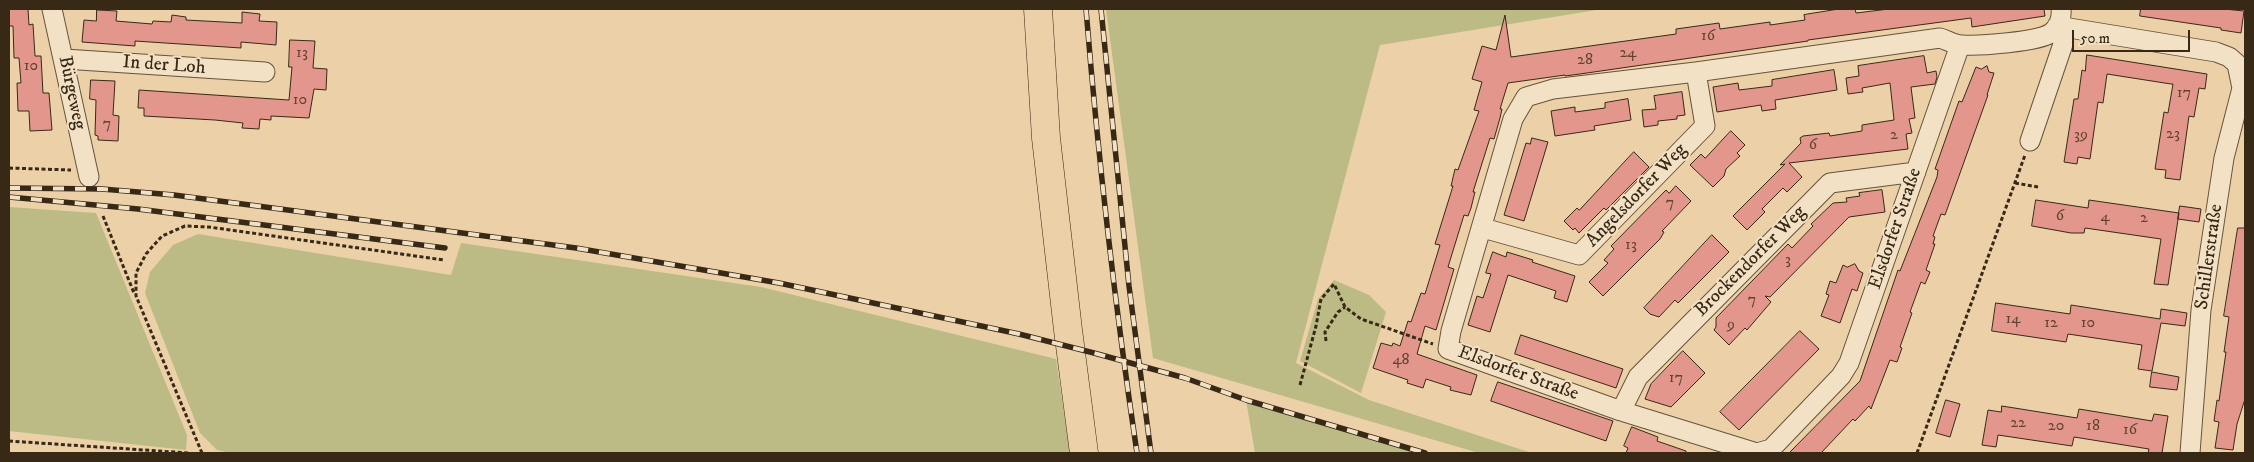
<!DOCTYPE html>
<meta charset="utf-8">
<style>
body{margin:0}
#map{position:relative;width:2254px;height:462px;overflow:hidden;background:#ecd1a8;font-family:"IM FELL DW Pica",serif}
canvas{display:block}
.frame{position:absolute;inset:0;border:10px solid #382917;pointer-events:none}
.scale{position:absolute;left:2072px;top:30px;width:118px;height:22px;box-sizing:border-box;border:2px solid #382917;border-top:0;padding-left:6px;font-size:15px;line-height:18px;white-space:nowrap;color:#382917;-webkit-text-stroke:4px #f3e1c6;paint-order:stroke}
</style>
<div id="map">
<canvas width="2254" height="462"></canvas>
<div class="frame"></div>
<div class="scale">50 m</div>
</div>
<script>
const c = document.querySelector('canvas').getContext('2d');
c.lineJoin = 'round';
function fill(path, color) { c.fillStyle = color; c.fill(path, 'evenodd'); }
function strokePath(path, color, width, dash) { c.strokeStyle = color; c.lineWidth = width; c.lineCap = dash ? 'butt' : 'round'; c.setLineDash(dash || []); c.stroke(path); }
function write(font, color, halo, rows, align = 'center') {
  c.font = font + ' "IM FELL DW Pica",serif'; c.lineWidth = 4; c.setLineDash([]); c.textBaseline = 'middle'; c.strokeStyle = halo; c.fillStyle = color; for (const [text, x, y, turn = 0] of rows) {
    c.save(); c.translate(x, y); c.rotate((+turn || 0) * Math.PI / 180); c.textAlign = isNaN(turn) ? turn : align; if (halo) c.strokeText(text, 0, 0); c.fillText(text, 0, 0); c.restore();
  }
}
const green = new Path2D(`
 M1106,9H1603L1380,45L1296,363L1369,400L1532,453H1479L1153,358Z
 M9,207L96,213L187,435L186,450L9,431Z
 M198,234L451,275L461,243L761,287L1056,359L1070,453H230L217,450L200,433L145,293L150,272L173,245Z
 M1334,280L1369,295L1386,312L1361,393L1300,361L1318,299Z
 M1246,400L1425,453H1255Z`);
const building = new Path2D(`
 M9,9H28L29,25L33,24L35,56H41L43,93H49L52,130L30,131L29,111H18L17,83H21L19,58H14L13,26H9Z
 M1839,9H1855L1856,13L1889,9H2044L2045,16L1972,27L1971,18L1808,40V41L1580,74L1565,76V75L1508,83L1500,109H1502L1500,118L1494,139L1490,138L1473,192H1475L1471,208L1468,216L1464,215L1448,267L1454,269L1436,330L1425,326L1417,354L1477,375L1471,395L1450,390L1451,387L1426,379L1423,388L1407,383L1408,380L1373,368L1381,343L1392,346L1393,343L1400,346L1408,321L1411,322L1421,293L1425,294L1440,245L1435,244L1453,186H1451L1455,169L1458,170L1479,111L1474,110L1482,82L1472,79L1482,46L1496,50L1505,15L1511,57L1676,34V29L1719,23L1720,29L1770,22V25L1805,20L1804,15Z
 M2141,9H2224L2244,11L2241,33L2221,30V28L2140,16Z
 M97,10L117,11L116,21L152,24L153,21L171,22L172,15L186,17V20L242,23V12L260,14L259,21L277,22L276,45L241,42V48L135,41V46L82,42L84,20L96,21Z
 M290,40L315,41L313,68L327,69L326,90L314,89L309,118L271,116V120L260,119L259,129L242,128L243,123L215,120L144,116V108H138L139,90L289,100L292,67H289Z
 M2087,55L2207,74L2205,89L2199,88L2194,117L2189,116L2180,180L2165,178L2166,170L2155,169L2164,112L2168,113L2173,84H2171L2107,74L2103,103L2098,102L2090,159L2078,157L2077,164L2064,162L2074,99H2078L2082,70L2085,71Z
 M1924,56L1927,73L1936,71L1937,77L1935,84L1911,87L1915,118L1909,119L1912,133L1906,134L1908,149L1789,163L1802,177L1787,192L1783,188L1762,209L1765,212L1747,230L1733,216L1785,164L1780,165L1801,143L1800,138L1803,136L1829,133L1830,136L1862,131V125L1894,120L1890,83L1862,88L1863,92L1848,94L1846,78L1859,76L1858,66Z
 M1987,66L1989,72L1994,73L1987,95H1988L1945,215L1941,214L1933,236L1935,237L1933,244H1935L1926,270L1930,272L1925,284L1921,282L1910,312L1912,313L1900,347L1902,348L1897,362L1890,360L1871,409L1869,406L1855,421L1853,419L1821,453H1789L1860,381L1898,270L1900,271L1937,177L1938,170L1935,169L1959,101L1962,102L1976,67L1981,69Z
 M1834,70L1837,90L1775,100L1776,109L1762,111L1761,105L1717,112L1713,87L1738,83L1739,90L1772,86V80Z
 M91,80L115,81L113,115L119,116L118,141L98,140V136L95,135L96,100L90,99Z
 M1682,92L1685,115L1677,116V119L1658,121V125L1644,127L1642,110L1656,109L1654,96Z
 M1628,99L1631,120L1594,126L1595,130L1555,136L1551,111L1575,107V112L1605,108V103Z
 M1731,131L1745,145L1737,153L1740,156L1726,169L1724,176L1713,187L1690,165L1701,154L1705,158Z
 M1532,138L1548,142L1524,221L1504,215L1526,143L1530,144Z
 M1634,152L1649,167L1606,210L1604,208L1579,233L1575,228L1573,230L1564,221L1577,208L1579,210Z
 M1676,186L1691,201L1662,231L1664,232L1660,239L1603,296L1589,282L1608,263L1604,260L1614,249L1611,246L1666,190L1669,193Z
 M1882,190L1885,212L1849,217L1770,297L1765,296L1771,302L1747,330L1745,328L1729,345L1714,330L1716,327V318L1788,244L1792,248L1813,226L1811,224L1833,203L1847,202L1846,198L1860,196L1859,193Z
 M2036,200L2088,208L2089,200L2179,213L2168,285L2154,284L2161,239L2085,228L2084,233H2071L2032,226Z
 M2180,206L2201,209L2199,222L2178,219Z
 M2238,228H2245V399L2237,424L2233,450L2215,448L2219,422L2214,421L2217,400L2219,401L2226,352H2224L2229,317L2224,316Z
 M1712,235L1729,252L1678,303L1675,300L1659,317L1650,314L1644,308Z
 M1493,252L1506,257L1507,252L1533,260L1532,262L1575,276L1567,302L1554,298L1556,291L1508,275L1490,332L1468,325L1477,296L1483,298L1491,274L1486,273Z
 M1855,264L1859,271L1863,273L1857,291L1852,289L1840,323L1821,316L1829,295L1826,294L1830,281L1836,283L1843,265L1847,267Z
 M1996,303L2070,314L2071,305L2160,319L2161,309L2187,313L2185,326L2161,323L2152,371L2138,369L2142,345L2068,334L2066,342L1992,331Z
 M1800,331L1819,349L1739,430L1720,412Z
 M1521,335L1623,369L1616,388L1515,354Z
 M1683,351L1705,373L1671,407L1645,399L1651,384Z
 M2152,372L2179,377L2177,390L2150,387Z
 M1498,382L1613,421L1606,441L1491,401Z
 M1946,400L1960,404L1950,437L1936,433Z
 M2002,406L2077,418L2079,409L2152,421L2154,414L2168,416L2162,453H2148L2149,449L2074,437L2072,446L1998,435L1996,447L1982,445L1988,410L2001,412Z
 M1632,427L1658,437L1657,441L1686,451V453H1626L1628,448L1624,446Z`);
const path = new Path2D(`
 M9,168L71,170
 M2015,183L2038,187
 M103,216L134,293
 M1326,341L1325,332L1338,312L1345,307
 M1300,385L1316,326L1321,299L1334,284L1345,307L1361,319L1433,344
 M9,441L189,453
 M202,453L136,296V273L146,254L162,236L185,226L209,227L444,260
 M1917,453L2025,155`);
const street = new Path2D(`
 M52,9L89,177
 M2057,26L2216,52L2229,57L2237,64L2242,88L2224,158L2201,310L2190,453
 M1960,45L1849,363L1841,376L1771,449L1757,453L1621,411L1448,349L1451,331L1513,119L1526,97L1553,89L1696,72L1940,38C1947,40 1955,45 1962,45C1979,46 2038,42 2051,33C2059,27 2062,18 2061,9
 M64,59L265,72
 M2030,141L2063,44L2062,35L2057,26
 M1483,228L1579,255L1705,126L1696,72
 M1621,411L1638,377L1830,183L1916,172`);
const primary = new Path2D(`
 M1038,9L1046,138L1068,330L1084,453`);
const rail = new Path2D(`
 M1086,9C1098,157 1115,306 1137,453
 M1101,9L1129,286L1151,453
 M9,188L102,189L174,195L576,248L779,283L1019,334L1094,353L1185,378L1246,400L1425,453
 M9,197L138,209L445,248`);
const numberNames = [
 ["16",1708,37],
 ["13",302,54],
 ["24",1628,54],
 ["28",1585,61],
 ["10",31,67],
 ["17",2184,94],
 ["10",300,101],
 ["7",107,125],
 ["23",2173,135],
 ["2",1894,136],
 ["39",2081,136],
 ["6",1813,146],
 ["7",1670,204],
 ["6",2060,217],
 ["4",2105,218],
 ["2",2144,219],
 ["13",1631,246],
 ["3",1788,261],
 ["7",1752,301],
 ["14",2013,320],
 ["12",2051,324],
 ["10",2088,324],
 ["9",1731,326],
 ["48",1401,361],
 ["17",1676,379],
 ["22",2018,424],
 ["20",2056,427],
 ["18",2093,427],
 ["16",2130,431]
];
const streetNames = [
 ["In der Loh",164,66,4],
 ["Bürgeweg",71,93,78],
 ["Angelsdorfer Weg",1637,196,-46],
 ["Elsdorfer Straße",1896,229,-71],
 ["Schillerstraße",2210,257,-82],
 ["Brockendorfer Weg",1751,262,-45],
 ["Elsdorfer Straße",1518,374,20]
];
fill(green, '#bcba85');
fill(building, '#e3968b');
strokePath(building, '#382917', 1);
strokePath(street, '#65533b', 21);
strokePath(primary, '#382917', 29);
strokePath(path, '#382917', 3, [4, 2.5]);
strokePath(street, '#f3e1c6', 19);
strokePath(primary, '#ecd1a8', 28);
strokePath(rail, '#382917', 5.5);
strokePath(rail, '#f3e1c6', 4, [11]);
write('16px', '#634434', null, numberNames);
write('19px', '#382917', '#f3e1c6', streetNames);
</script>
